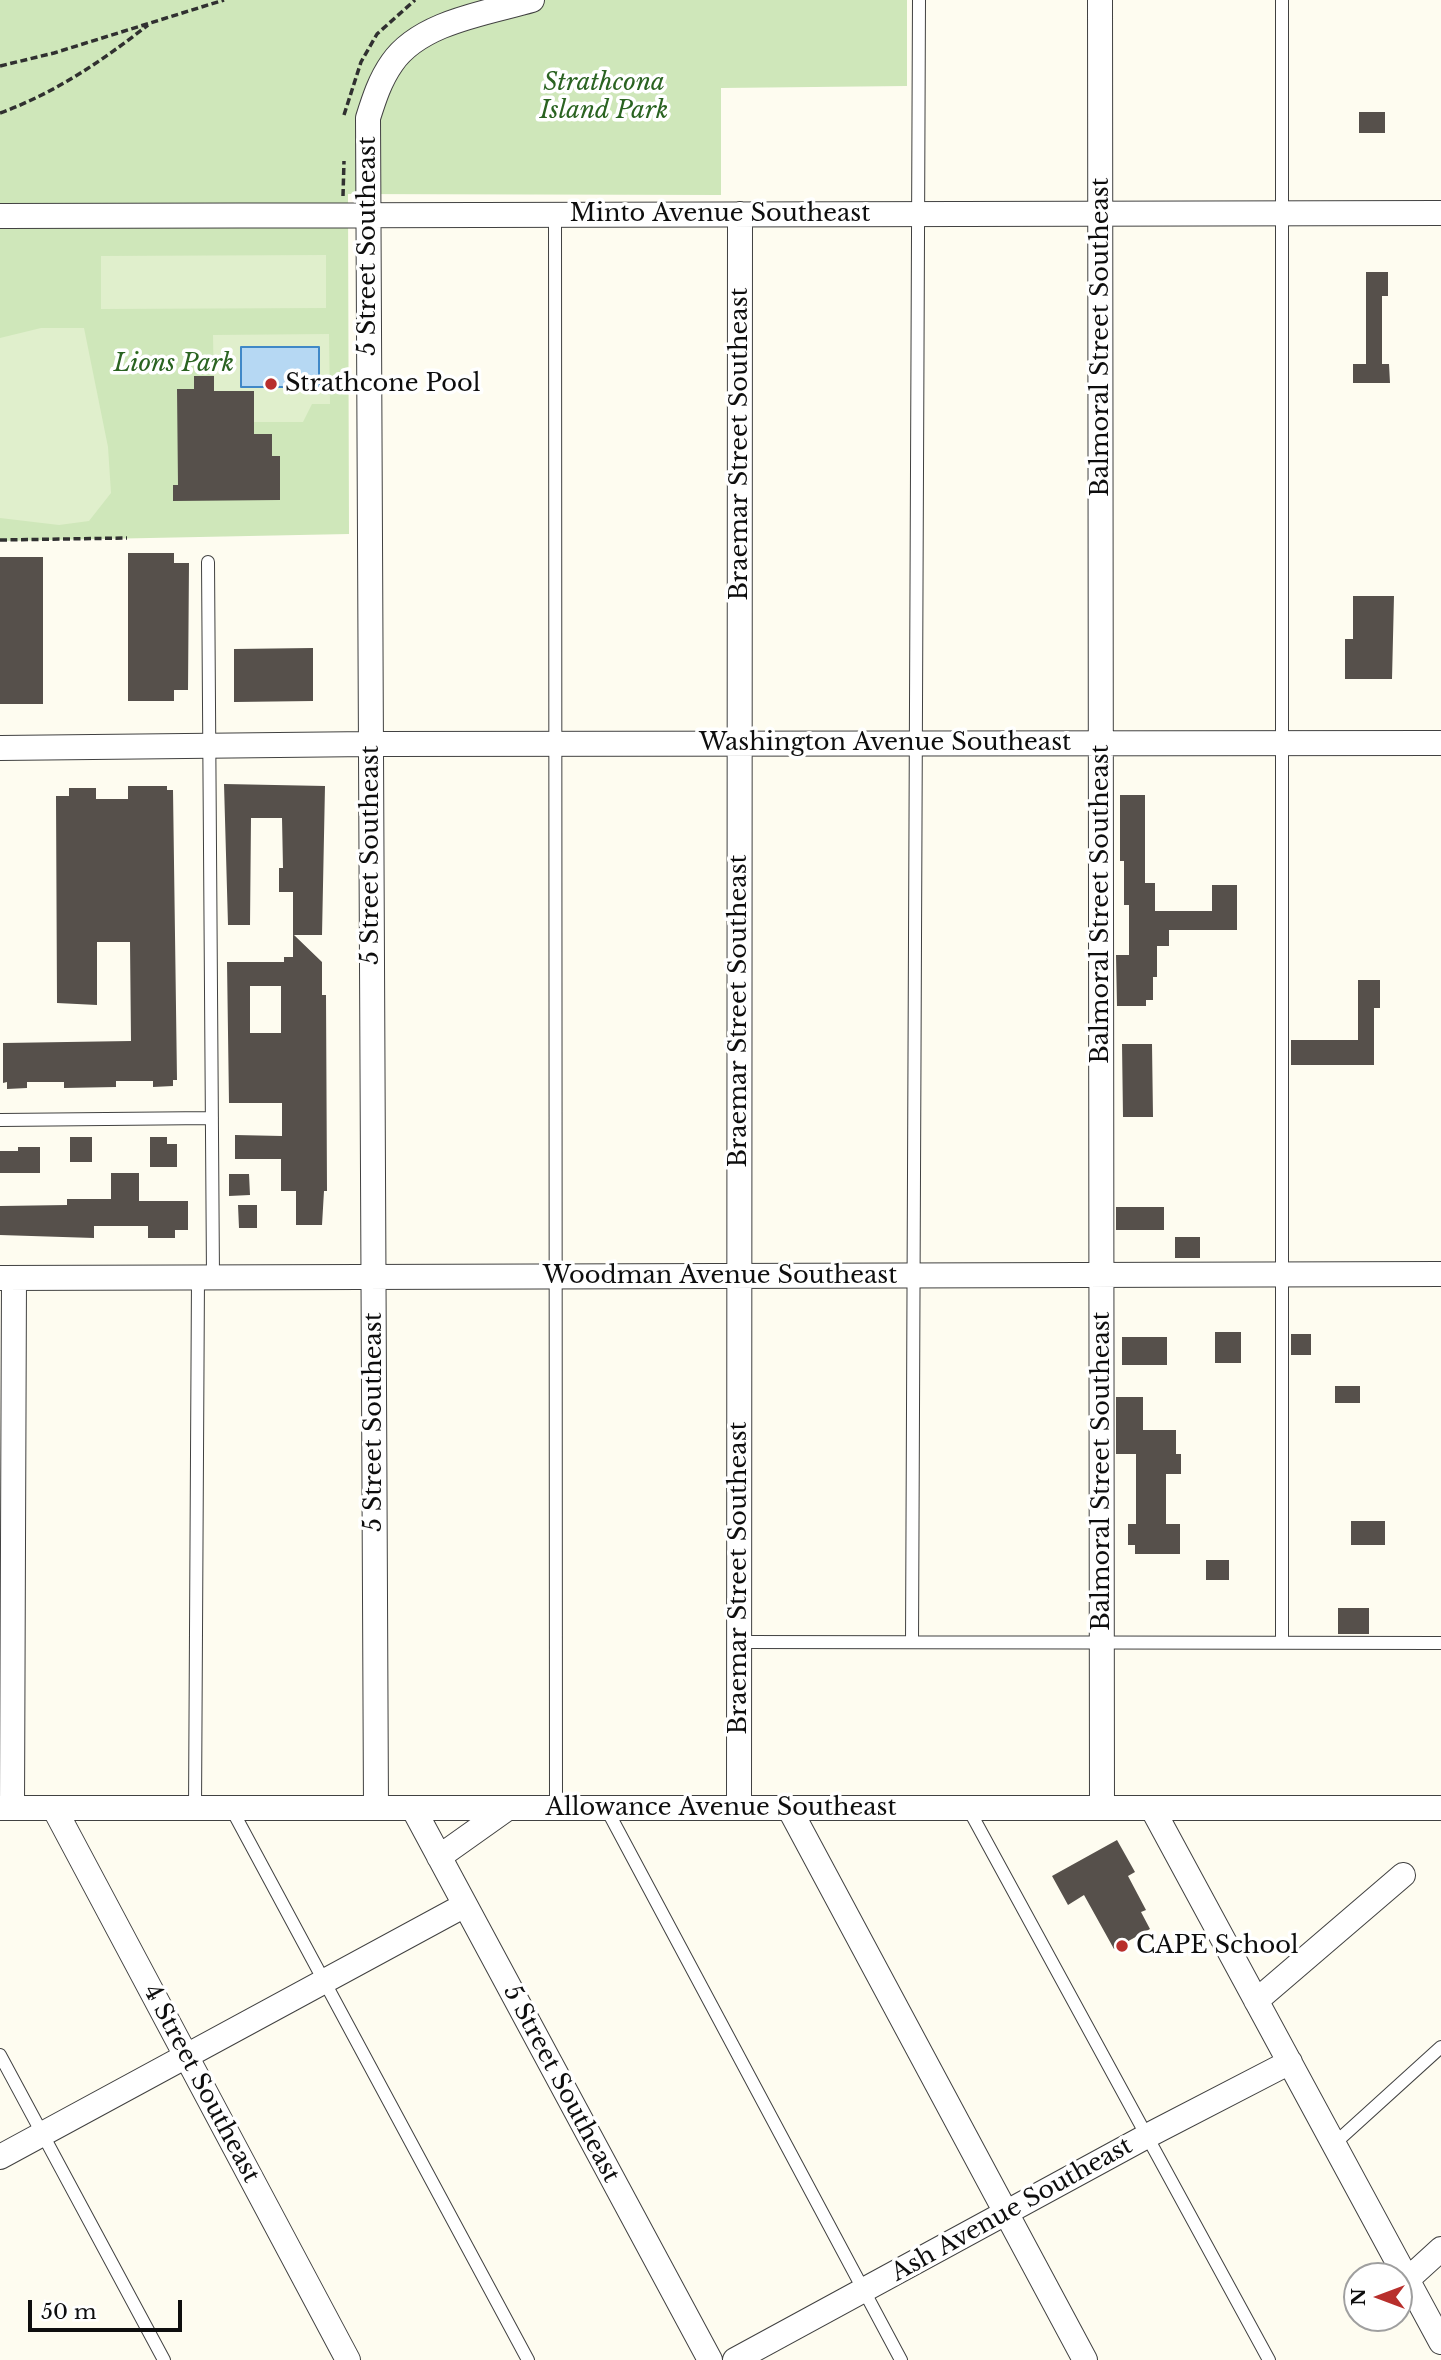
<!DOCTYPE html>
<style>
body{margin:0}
#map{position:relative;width:1441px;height:2360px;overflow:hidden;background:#fefcf0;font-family:"Libre Baskerville",serif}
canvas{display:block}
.north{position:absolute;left:1343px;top:2262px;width:70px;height:70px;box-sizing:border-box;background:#fff;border:2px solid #9f9f9f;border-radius:50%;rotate:270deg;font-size:19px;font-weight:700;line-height:28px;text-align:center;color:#0e0e0e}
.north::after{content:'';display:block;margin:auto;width:24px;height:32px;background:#b82f2c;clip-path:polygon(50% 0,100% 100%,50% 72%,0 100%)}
.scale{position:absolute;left:28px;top:2300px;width:154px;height:32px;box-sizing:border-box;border:4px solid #0e0e0e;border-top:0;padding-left:9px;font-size:21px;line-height:24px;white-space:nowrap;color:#0e0e0e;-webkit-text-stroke:5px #fff;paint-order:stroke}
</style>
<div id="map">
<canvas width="1441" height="2360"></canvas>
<div class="north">N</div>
<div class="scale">50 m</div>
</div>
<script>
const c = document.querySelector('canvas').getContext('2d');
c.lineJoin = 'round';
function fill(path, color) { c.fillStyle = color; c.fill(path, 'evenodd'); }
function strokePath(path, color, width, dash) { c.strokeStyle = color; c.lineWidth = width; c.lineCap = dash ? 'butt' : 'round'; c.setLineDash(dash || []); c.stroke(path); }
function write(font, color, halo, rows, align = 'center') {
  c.font = font + ' "Libre Baskerville",serif'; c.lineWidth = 7; c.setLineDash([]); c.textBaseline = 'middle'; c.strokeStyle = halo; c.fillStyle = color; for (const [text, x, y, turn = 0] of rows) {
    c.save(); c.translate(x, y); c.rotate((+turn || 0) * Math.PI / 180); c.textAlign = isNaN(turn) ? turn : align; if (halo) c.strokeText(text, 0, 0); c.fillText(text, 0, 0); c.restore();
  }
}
const green = new Path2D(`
 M0,0H907V86L721,88V195L348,194L349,534L0,541Z`);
const pitch = new Path2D(`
 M326,255V308L101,309V256Z
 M41,328H84L108,447L111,493L89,521L59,525L0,518V338Z
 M329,334L330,404H312L303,422H254V391H214L213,335Z`);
const water = new Path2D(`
 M241,347H319V387H241Z`);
const building = new Path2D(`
 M1359,112H1385V133H1359Z
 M1366,272H1388V296H1382V364H1389L1390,383H1353V364H1366Z
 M194,376H214V391H254V434H272V456H280V500L173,501V485H178L177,389H194Z
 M128,553H174V563H189L188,690H174V701H128Z
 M0,557H43V704H0Z
 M1353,596H1394L1392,679H1345V639H1353Z
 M313,648V701L234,702V649Z
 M224,784L325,786L322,935H294L322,962V995H326L327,1191H324L322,1225H296V1191H281V1159H235V1135L282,1136V1103H229L227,962H284V957H293V892H279V868H283L282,818H251L250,925H228ZM250,986H281V1033H250Z
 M128,786H167V790H173L177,1080H173V1086L153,1087V1081H116V1087L64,1088V1082H27V1088L7,1089V1082L3,1083V1043L131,1041L130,942H97V1005L57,1003L56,796H69V788H96V799H128Z
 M1120,795H1145V883H1155V911H1212V885H1237V930H1169V946H1157V977H1153V1000H1146V1006H1117L1116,955H1129V905H1124V861H1120Z
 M1358,980H1380V1008H1374V1065H1291V1040H1358Z
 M1122,1044H1152L1153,1117H1123Z
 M70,1137H92V1162H70Z
 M150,1137H167V1144H177V1167H150Z
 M18,1147H40V1173H0V1151H18Z
 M111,1173H139V1201H188V1230H175V1238H148V1226H94V1238L0,1235V1206L67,1205V1199H111Z
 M229,1174H249L250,1195L229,1196Z
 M238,1205H257V1228H239Z
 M1116,1207H1164V1230H1116Z
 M1175,1237H1200V1258H1175Z
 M1215,1332H1241V1363H1215Z
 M1291,1334H1311V1355H1291Z
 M1122,1337H1167V1365H1122Z
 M1335,1386H1360V1403H1335Z
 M1116,1397H1143V1430H1176V1454H1181V1474H1166V1524H1180V1554H1135V1545H1128V1524H1136V1454H1116Z
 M1351,1521H1385V1545H1351Z
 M1206,1560H1229V1580H1206Z
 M1338,1608H1369V1634H1338Z
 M1117,1840L1135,1872L1128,1876L1146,1910L1141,1912L1150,1929L1114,1949L1084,1895L1068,1905L1052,1876Z`);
const path = new Path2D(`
 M0,66L54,53L224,0
 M0,113C55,93 102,61 148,25
 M344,115L361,62L377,34L415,0
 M343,196L344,161
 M0,540L127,538`);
const lane = new Path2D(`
 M1282,0V1643
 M555,215L556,1808
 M208,562L213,1277
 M0,1120L212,1118
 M739,1642L1441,1643
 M912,1642L919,0
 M195,1808L198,1277
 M231,1808L528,2360
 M606,1808L901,2360
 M968,1808L1269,2360
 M0,2055L164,2360
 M1334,2144L1441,2047`);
const street = new Path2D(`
 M1100,0L1102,1808
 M0,216L1441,213
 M0,748L371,744L1441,743
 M0,1278L1441,1274
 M0,1808H1441
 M12,1808L14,1278
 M54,1808L348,2360
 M376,1808L368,118C374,99 380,80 392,63C420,22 487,13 532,0
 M413,1808L710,2360
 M739,1808L740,214
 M789,1808L1085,2360
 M1152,1808L1441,2342
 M439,1857L508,1808
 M1256,2001L1403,1875
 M0,2157L465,1905
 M1407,2280L1441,2249
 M735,2360L1147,2136L1290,2062`);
const markers = [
 [271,384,7,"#b82f2c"],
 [1122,1946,7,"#b82f2c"]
];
const parkNames = [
 ["Strathcona",604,83],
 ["Island Park",604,111],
 ["Lions Park",174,364]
];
const streetNames = [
 ["Minto Avenue Southeast",720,214],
 ["5 Street Southeast",368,246,-90],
 ["Balmoral Street Southeast",1101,337,-90],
 ["Braemar Street Southeast",740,444,-90],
 ["Washington Avenue Southeast",885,743],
 ["5 Street Southeast",371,855,-90],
 ["Balmoral Street Southeast",1101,904,-90],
 ["Braemar Street Southeast",739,1011,-90],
 ["Woodman Avenue Southeast",720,1276],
 ["5 Street Southeast",374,1422,-90],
 ["Balmoral Street Southeast",1102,1471,-90],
 ["Braemar Street Southeast",739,1578,-90],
 ["Allowance Avenue Southeast",721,1808],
 ["4 Street Southeast",201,2084,62],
 ["5 Street Southeast",561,2084,62],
 ["Ash Avenue Southeast",1012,2210,-29]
];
const poiNames = [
 ["Strathcone Pool",285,384],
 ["CAPE School",1136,1946]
];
fill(green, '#cfe7ba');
fill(pitch, '#e0efcc');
fill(water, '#b6d8f3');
strokePath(water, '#4088c7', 2);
fill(building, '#56504b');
strokePath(lane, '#414141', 14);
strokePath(street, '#414141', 26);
strokePath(path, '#303030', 3.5, [7, 3.5]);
strokePath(lane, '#fff', 12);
strokePath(street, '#fff', 24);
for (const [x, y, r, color] of markers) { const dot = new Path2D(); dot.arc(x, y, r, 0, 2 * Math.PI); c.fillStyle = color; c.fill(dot); strokePath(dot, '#fff', 2.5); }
write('italic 24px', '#2a6321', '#fff', parkNames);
write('24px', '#0e0e0e', '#fff', streetNames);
write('24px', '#0e0e0e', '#fff', poiNames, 'left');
</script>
